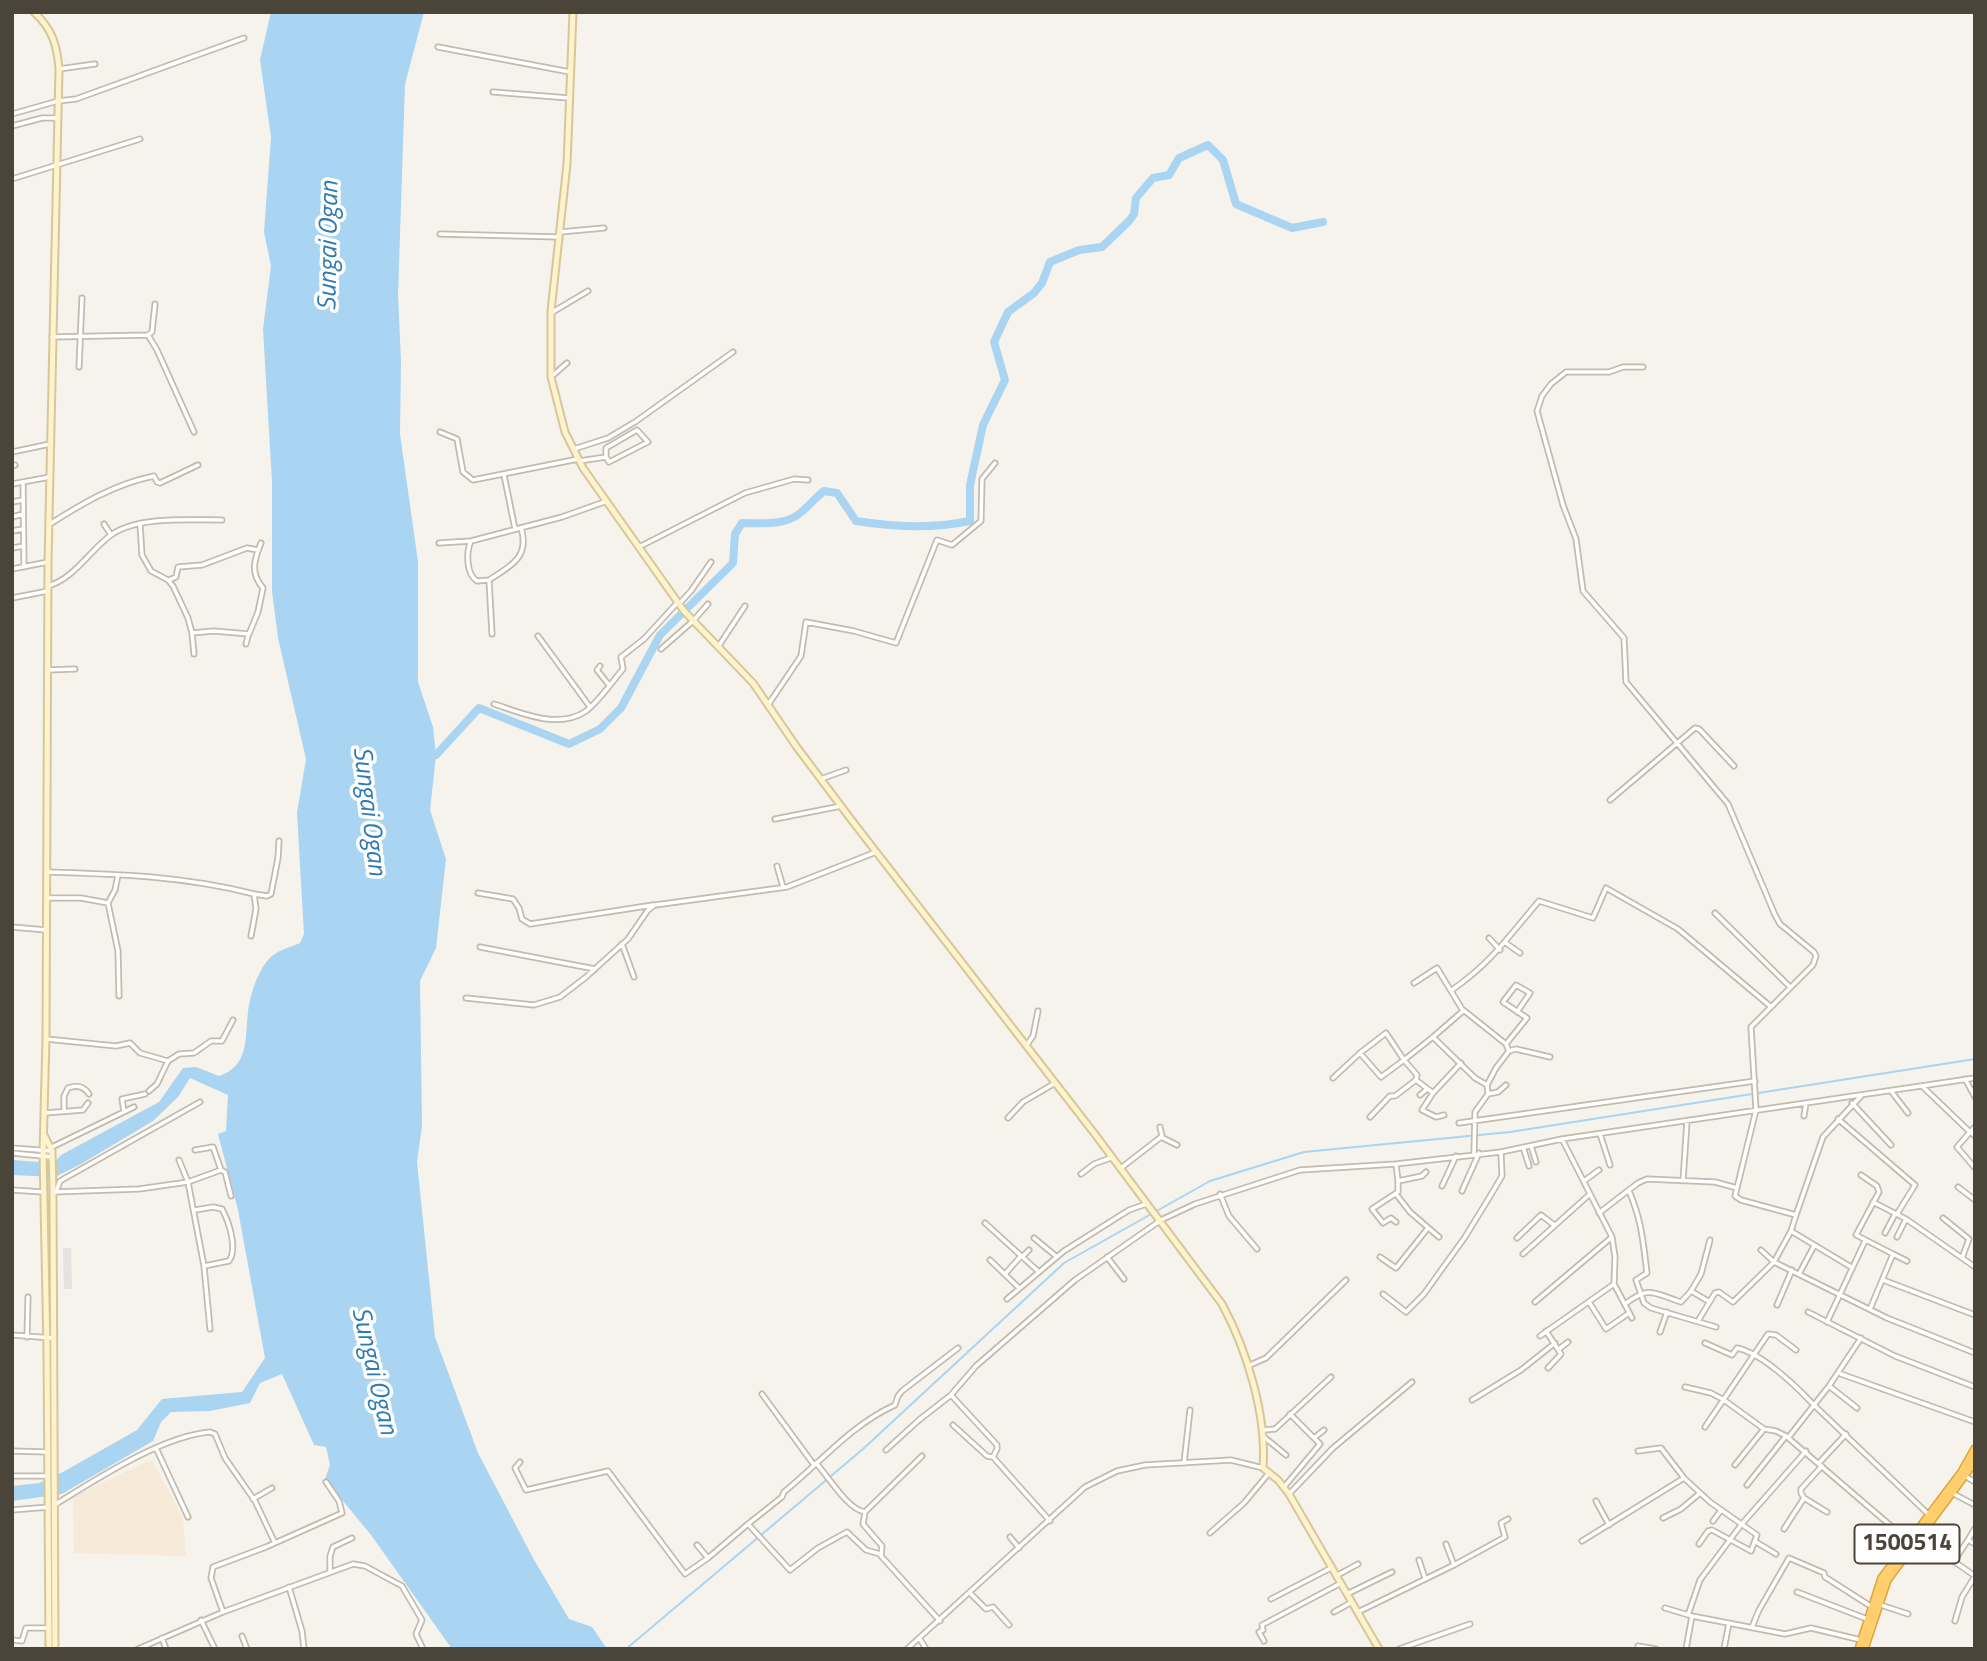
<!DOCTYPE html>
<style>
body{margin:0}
#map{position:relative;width:1987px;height:1661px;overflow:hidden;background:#f6f3ec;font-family:"Titillium Web",sans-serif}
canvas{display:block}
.frame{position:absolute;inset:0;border:14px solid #4b4439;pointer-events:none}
</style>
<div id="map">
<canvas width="1987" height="1661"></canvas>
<div class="frame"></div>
</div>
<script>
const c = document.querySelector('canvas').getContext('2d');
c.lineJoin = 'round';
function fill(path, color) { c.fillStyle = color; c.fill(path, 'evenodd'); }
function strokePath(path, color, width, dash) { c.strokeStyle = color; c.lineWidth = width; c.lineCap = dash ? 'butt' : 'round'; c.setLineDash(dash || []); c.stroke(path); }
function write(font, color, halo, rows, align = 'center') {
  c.font = font + ' "Titillium Web",sans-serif'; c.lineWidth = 7; c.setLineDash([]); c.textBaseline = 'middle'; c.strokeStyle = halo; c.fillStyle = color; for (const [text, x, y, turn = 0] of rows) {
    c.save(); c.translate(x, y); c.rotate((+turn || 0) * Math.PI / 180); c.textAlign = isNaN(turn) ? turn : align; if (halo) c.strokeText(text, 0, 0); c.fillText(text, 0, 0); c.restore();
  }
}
const commercial = new Path2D(`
 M152,1459L183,1518L186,1556L74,1553L73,1497Z`);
const parking = new Path2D(`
 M63,1248H71L72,1289H64Z`);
const water = new Path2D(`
 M271,12H424L405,84L398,295L401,361L400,434L418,562V682L433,727L436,755L430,810L446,859L436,948L420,981L422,1126L417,1162L435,1337L478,1453L533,1558L569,1619L592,1627L607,1649H452L371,1535L325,1479L330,1465L326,1447L314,1445L282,1374L260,1383L250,1403L210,1411L171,1412L161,1422L153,1441L62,1494L12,1501V1486L39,1483L63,1472L137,1430L162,1399L242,1392L265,1358L238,1210L218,1134L226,1131L228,1095L190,1078L178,1097L153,1121L81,1164L55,1177L12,1175V1160L54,1163L61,1155L159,1102L183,1068L196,1067L219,1076C249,1066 245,1039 248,1012C250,995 258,969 271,957C278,950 291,947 300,943L304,934L297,813L306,759L278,638L272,591V482L263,329L271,266L264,232L271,137L260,60Z`);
const stream = new Path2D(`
 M626,1649L863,1449L1064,1263L1210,1181L1304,1152L1510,1132L1975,1059`);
const river = new Path2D(`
 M436,755L479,708L569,744L600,729L621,708L660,635L733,563L735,534L742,523C759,523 784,526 799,514C808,507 815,498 824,491L837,493L856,521C895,527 931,529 970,521V485L983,425L1005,380L994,342L1008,312L1034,293L1042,283L1050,262L1079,250L1102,247L1129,221L1134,214L1136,198L1153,178L1169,175L1179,158L1208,145L1223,160L1236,204L1292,228L1323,222`);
const street = new Path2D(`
 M438,47L570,72
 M59,69L95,64
 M493,92L569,98
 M12,114L58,101L76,99L244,38
 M12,126L42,118H57
 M12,179L140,139
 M560,232L604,228
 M440,234L559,237
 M551,313L588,291
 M148,335L152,332L155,304
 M52,337L148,335L157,350L194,432
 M79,367L82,298
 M1643,367H1623L1609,372H1566L1551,384L1542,396L1537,411L1563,505L1576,539L1583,591L1624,638L1626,682L1728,804L1775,915L1780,924L1814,952L1816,956L1813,965L1751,1027L1756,1110L1735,1196L1741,1200L1796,1215L1791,1231L1774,1262L1887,1318L1975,1353
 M551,377L567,363
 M440,432L457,439L463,472L473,480L578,459
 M574,449L608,438L635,422L733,352
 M12,452L50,444
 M579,461L606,457L609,462L648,442L637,430L606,448V457
 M12,466L15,465
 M504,475L515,529
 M23,482L24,567
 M12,484L50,477
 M12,502L23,500
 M12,517L23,514
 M50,524C83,503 115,484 154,476L157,482L160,483L198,465
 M104,524L111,535
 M140,524L142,555L151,571L168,580L173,586L188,618L192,633L214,631L249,634L258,612L263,588C250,573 254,560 261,543
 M12,531L23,529
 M439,543L471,541
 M639,547L745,493L794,479L808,480
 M12,548L24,546
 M12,569L48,562
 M169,580L176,577L178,567L202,565L247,548L258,550
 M489,580C511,566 530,557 521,528
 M48,586C74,579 90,550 111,535C138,516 190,520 222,520
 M12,598L48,591
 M679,604L691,591L711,562
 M192,633L194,654
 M492,634L489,580L477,581C466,574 466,552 471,541L562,517L607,501
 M538,636L590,707
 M246,644L248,636
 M718,647L745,606
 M661,649L693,621L708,604
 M600,666L597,670L609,685
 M47,670L75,669
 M494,704C522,713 559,730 586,711C600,700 611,683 623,669L621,657L644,639L677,603
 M768,705L801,656L806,622L854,631L896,643L937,540L952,545L981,521L982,479L995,463
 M821,779L846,770
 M1610,800L1695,728L1699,729L1734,766
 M775,819L841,806
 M777,866L783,887
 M46,872C117,874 185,876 254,894L256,909L251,936
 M118,875L115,890L108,903L118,951L119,996
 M478,893L513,899L519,908L522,919L530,924L653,905
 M254,894L267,896L271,894L278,858L279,841
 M48,898H81L108,903
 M1715,913L1790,987
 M12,927L46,930
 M1489,938L1500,950
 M1506,943L1520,953
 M622,944L634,977
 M480,947L595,969
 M1414,983L1437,968L1462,1009L1506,1044
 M1452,990C1492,962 1508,937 1539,901L1593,918L1606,888L1678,929L1770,1006
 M466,998L534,1005L560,997L586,977L628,939L648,910L655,905L787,887L876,852
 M1433,1037L1463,1011
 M46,1039L116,1046L130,1043L140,1053L168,1061L157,1084L149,1091
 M1026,1046L1033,1036L1038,1011
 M1509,1051L1516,1049L1550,1057
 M168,1061L179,1054L194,1053L211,1041H222L233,1020
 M1333,1078L1360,1053
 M1965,1079L1975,1097
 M1922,1086L1970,1132L1975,1127
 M1891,1091L1908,1113
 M1433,1093L1416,1080L1417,1075L1404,1060L1381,1077L1360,1053L1386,1033L1404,1060L1433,1037L1475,1078L1487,1085
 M1488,1094L1498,1092L1506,1085
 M1420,1095L1427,1089
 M1852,1103L1891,1145
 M64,1111V1096L68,1088C76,1085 84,1086 89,1094
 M124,1112L122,1099L145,1094
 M45,1113L83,1110L88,1103
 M1444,1115L1436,1117L1422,1110L1433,1093L1461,1063
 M1804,1116L1806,1103
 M1370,1117L1390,1096H1395L1416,1080
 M1008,1118L1023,1102L1055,1083
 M1838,1119L1915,1185L1897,1214
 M1459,1123L1755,1081
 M1160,1127L1162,1136
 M1600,1134L1610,1165
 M1975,1136L1970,1132L1957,1147L1975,1168
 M1531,1146L1536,1162
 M1523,1147L1529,1166
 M12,1148L52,1151
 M50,1148L134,1107
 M195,1150L213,1147L221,1170L225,1172L231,1196
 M12,1153L52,1157
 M1474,1153L1475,1112L1488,1094L1487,1085L1496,1068L1509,1051L1506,1044L1527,1018L1503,1002L1516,985L1530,993L1517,1012
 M179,1160L188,1182L221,1170
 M1396,1164L1398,1181L1422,1176L1426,1172
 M1121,1168L1161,1137L1177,1145
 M1081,1174L1094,1164L1113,1157
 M1861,1175L1877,1186L1879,1192L1856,1235L1893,1254L1870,1309
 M1584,1181L1599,1170
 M1683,1181L1687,1121
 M1442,1186L1456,1156
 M1958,1187L1975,1200
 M12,1190L44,1192
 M1462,1191L1479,1153
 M1629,1191C1642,1221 1643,1242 1647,1273L1636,1280L1644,1303L1651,1308L1716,1327
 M53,1192L139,1189L188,1182L204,1266L210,1329
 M56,1192L60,1181L200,1102
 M1220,1194L1229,1216L1257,1249
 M1396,1194L1410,1212L1439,1237
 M1873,1202L1906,1219L1975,1267
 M195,1210L213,1207L222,1209C229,1222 238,1249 229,1261L204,1266
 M1599,1213L1638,1183L1647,1179L1715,1182L1737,1188
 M1796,1215L1823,1137L1861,1096
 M1943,1218L1969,1239L1962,1258
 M1396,1222L1391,1218L1383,1223L1372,1209L1398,1192V1181
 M985,1223L1039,1272
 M1791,1231L1851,1267
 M1885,1233L1895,1214
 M1897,1237L1906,1219
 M1034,1238L1057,1257
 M1517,1238L1541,1215L1554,1225
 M1523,1254L1590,1194
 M1893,1254L1907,1261
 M1022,1257L1029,1250
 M1107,1257L1124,1279
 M1380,1257L1396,1268L1428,1228
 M990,1260L1019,1288
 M1005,1274L1021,1256
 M1799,1274L1814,1246
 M1883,1280L1975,1315
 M1614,1284L1632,1318
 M1383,1294L1406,1312L1424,1294L1465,1237L1489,1198L1502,1176L1501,1152
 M1007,1299L1064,1251L1129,1210L1146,1204
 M1708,1301L1691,1291L1701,1274L1710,1240
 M1535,1302L1612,1237
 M1589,1302L1606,1329L1629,1313
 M1625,1304C1650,1285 1653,1293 1681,1302L1691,1291
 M1777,1305L1792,1270
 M1808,1312L1895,1356L1975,1387
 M1698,1321L1715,1293L1719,1292L1733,1302L1774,1262L1761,1250
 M1827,1322L1865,1241
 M1546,1331L1561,1354L1548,1368
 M1660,1332L1667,1312
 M12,1335L53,1338
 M1540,1336L1614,1284L1615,1257L1612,1237L1562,1139
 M27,1337L28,1297
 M1705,1343L1732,1355L1737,1348C1761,1353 1794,1384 1811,1402C1850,1440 1890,1477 1929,1515
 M1559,1349L1568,1342
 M1248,1366L1266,1358L1346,1280
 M1841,1374L1975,1422
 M1685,1387L1711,1393L1724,1400L1764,1429L1776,1431L1786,1436L1891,1526L1910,1539
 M762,1394L814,1465
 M951,1395L976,1366L1075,1280L1161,1220L1195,1204L1300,1170L1396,1164L1501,1152L1562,1139L1975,1078
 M1472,1400L1521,1370L1555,1343
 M1857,1408L1829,1386L1861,1338
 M953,1425L987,1456L993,1457
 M1705,1427L1768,1334L1776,1335L1796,1350
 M1263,1430L1275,1429L1331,1377
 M1264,1437L1286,1455
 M1314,1438L1324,1430
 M1788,1438L1829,1386
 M156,1448L188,1517
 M886,1450L919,1420L951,1395L997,1445V1449L993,1457L1050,1521
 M12,1451L47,1452
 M1638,1451L1661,1448L1684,1478
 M922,1456L865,1512L863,1524L882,1546L881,1556L940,1621
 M520,1462L515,1468L526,1490L608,1471L685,1574L708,1558L748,1524L790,1570L818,1548L847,1532L866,1550L880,1554
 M816,1463C828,1476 848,1510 865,1512
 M1184,1463L1190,1410
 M1819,1463L1846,1434
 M1735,1465L1764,1429
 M12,1476H47
 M1965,1476L1975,1482
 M1747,1485L1786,1436
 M1284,1487L1320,1444L1290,1414
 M1290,1493L1333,1448L1412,1382
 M1952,1493L1975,1505
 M1804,1498L1827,1512
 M253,1499L272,1488
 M1596,1501L1609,1525
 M56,1504C97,1479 162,1436 210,1432L215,1434L225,1458L255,1501L275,1543
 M12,1510L49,1507
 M1663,1518L1681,1509L1700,1493
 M1713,1521L1721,1510
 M748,1524L782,1497L784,1492C821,1462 851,1425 895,1405L898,1396L902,1391L958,1348
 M1784,1529L1804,1498L1801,1493V1489L1822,1466
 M1210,1533L1244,1503L1269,1473
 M1010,1537L1019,1548
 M1919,1537L1975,1576
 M1968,1540L1975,1528
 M1582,1541L1684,1478L1710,1502L1757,1535L1751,1551L1712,1530L1708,1531L1699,1544
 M1756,1542L1776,1554
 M697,1545L708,1558
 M1419,1560L1425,1578
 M1954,1561L1968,1540L1975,1544
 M1454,1565L1505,1537L1501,1523L1508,1519
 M330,1570V1556L333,1547L352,1538
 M1336,1576L1358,1564
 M289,1587L302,1631L304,1649
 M1797,1592L1867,1619
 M970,1593L986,1609L993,1607L1009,1625
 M1347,1594L1392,1572
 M1271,1599L1331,1568
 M1881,1605L1908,1614
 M1665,1608L1692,1616L1785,1634L1811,1628L1861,1640
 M223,1612L211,1578L213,1567L266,1547L342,1513L339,1501L326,1482
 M1334,1612L1352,1602
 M1358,1612L1454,1565L1446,1544
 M1688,1615L1700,1580L1741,1525L1806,1451
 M201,1620L215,1649
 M1955,1621L1962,1597L1975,1576
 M1752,1627L1759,1610L1789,1558L1824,1573L1825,1577L1872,1607
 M242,1636L247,1649
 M162,1638L166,1649
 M920,1639L926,1649
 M12,1640L22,1641L26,1628H49
 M1264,1641L1259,1632L1263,1630L1262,1625L1341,1583
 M1638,1646L1656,1649
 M138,1649L223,1612L353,1564L365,1566L402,1586L422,1620L416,1634L423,1649
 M907,1649L1085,1487L1117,1471L1145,1465L1231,1460L1263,1468
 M1399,1649L1470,1624
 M1686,1649L1692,1616
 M1724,1649L1729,1623`);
const secondary = new Path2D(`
 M34,12C52,29 57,44 59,69L48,562L46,1039L43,1151L47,1351L49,1649
 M573,12L567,164L551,311V377L565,432L583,468L684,611L753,683L796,746L853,822L1094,1133L1222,1304C1247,1350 1267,1416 1263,1468L1278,1480L1289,1494L1379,1649
 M44,1135L52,1151L53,1192L55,1649`);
const highway = new Path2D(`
 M1859,1649L1882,1578L1962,1472L1975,1449
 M1864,1649L1887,1580L1975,1461`);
const shields = [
 [1907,1544,105]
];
const shieldNames = [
 ["1500514",1907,1544]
];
const waterNames = [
 ["Sungai Ogan",330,246,-89],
 ["Sungai Ogan",368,811,83],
 ["Sungai Ogan",373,1371,77]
];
fill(commercial, '#f7ead8');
fill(parking, '#e5e3e0');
fill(water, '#a9d4f2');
strokePath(stream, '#a9d4f2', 2);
strokePath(river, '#a9d4f2', 8);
strokePath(street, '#c2bbae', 7);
strokePath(secondary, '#d6c79b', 9);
strokePath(highway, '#e0a43c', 10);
strokePath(street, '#fff', 3.5);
strokePath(secondary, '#fff3cd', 5);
strokePath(highway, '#ffcf6e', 7);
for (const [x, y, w] of shields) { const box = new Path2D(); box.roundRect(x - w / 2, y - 19.5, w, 39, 5); c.fillStyle = '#fff'; c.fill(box); strokePath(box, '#4b4439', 2); }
write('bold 23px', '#4b4439', null, shieldNames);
write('italic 26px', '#2e7ab2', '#fff', waterNames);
</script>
